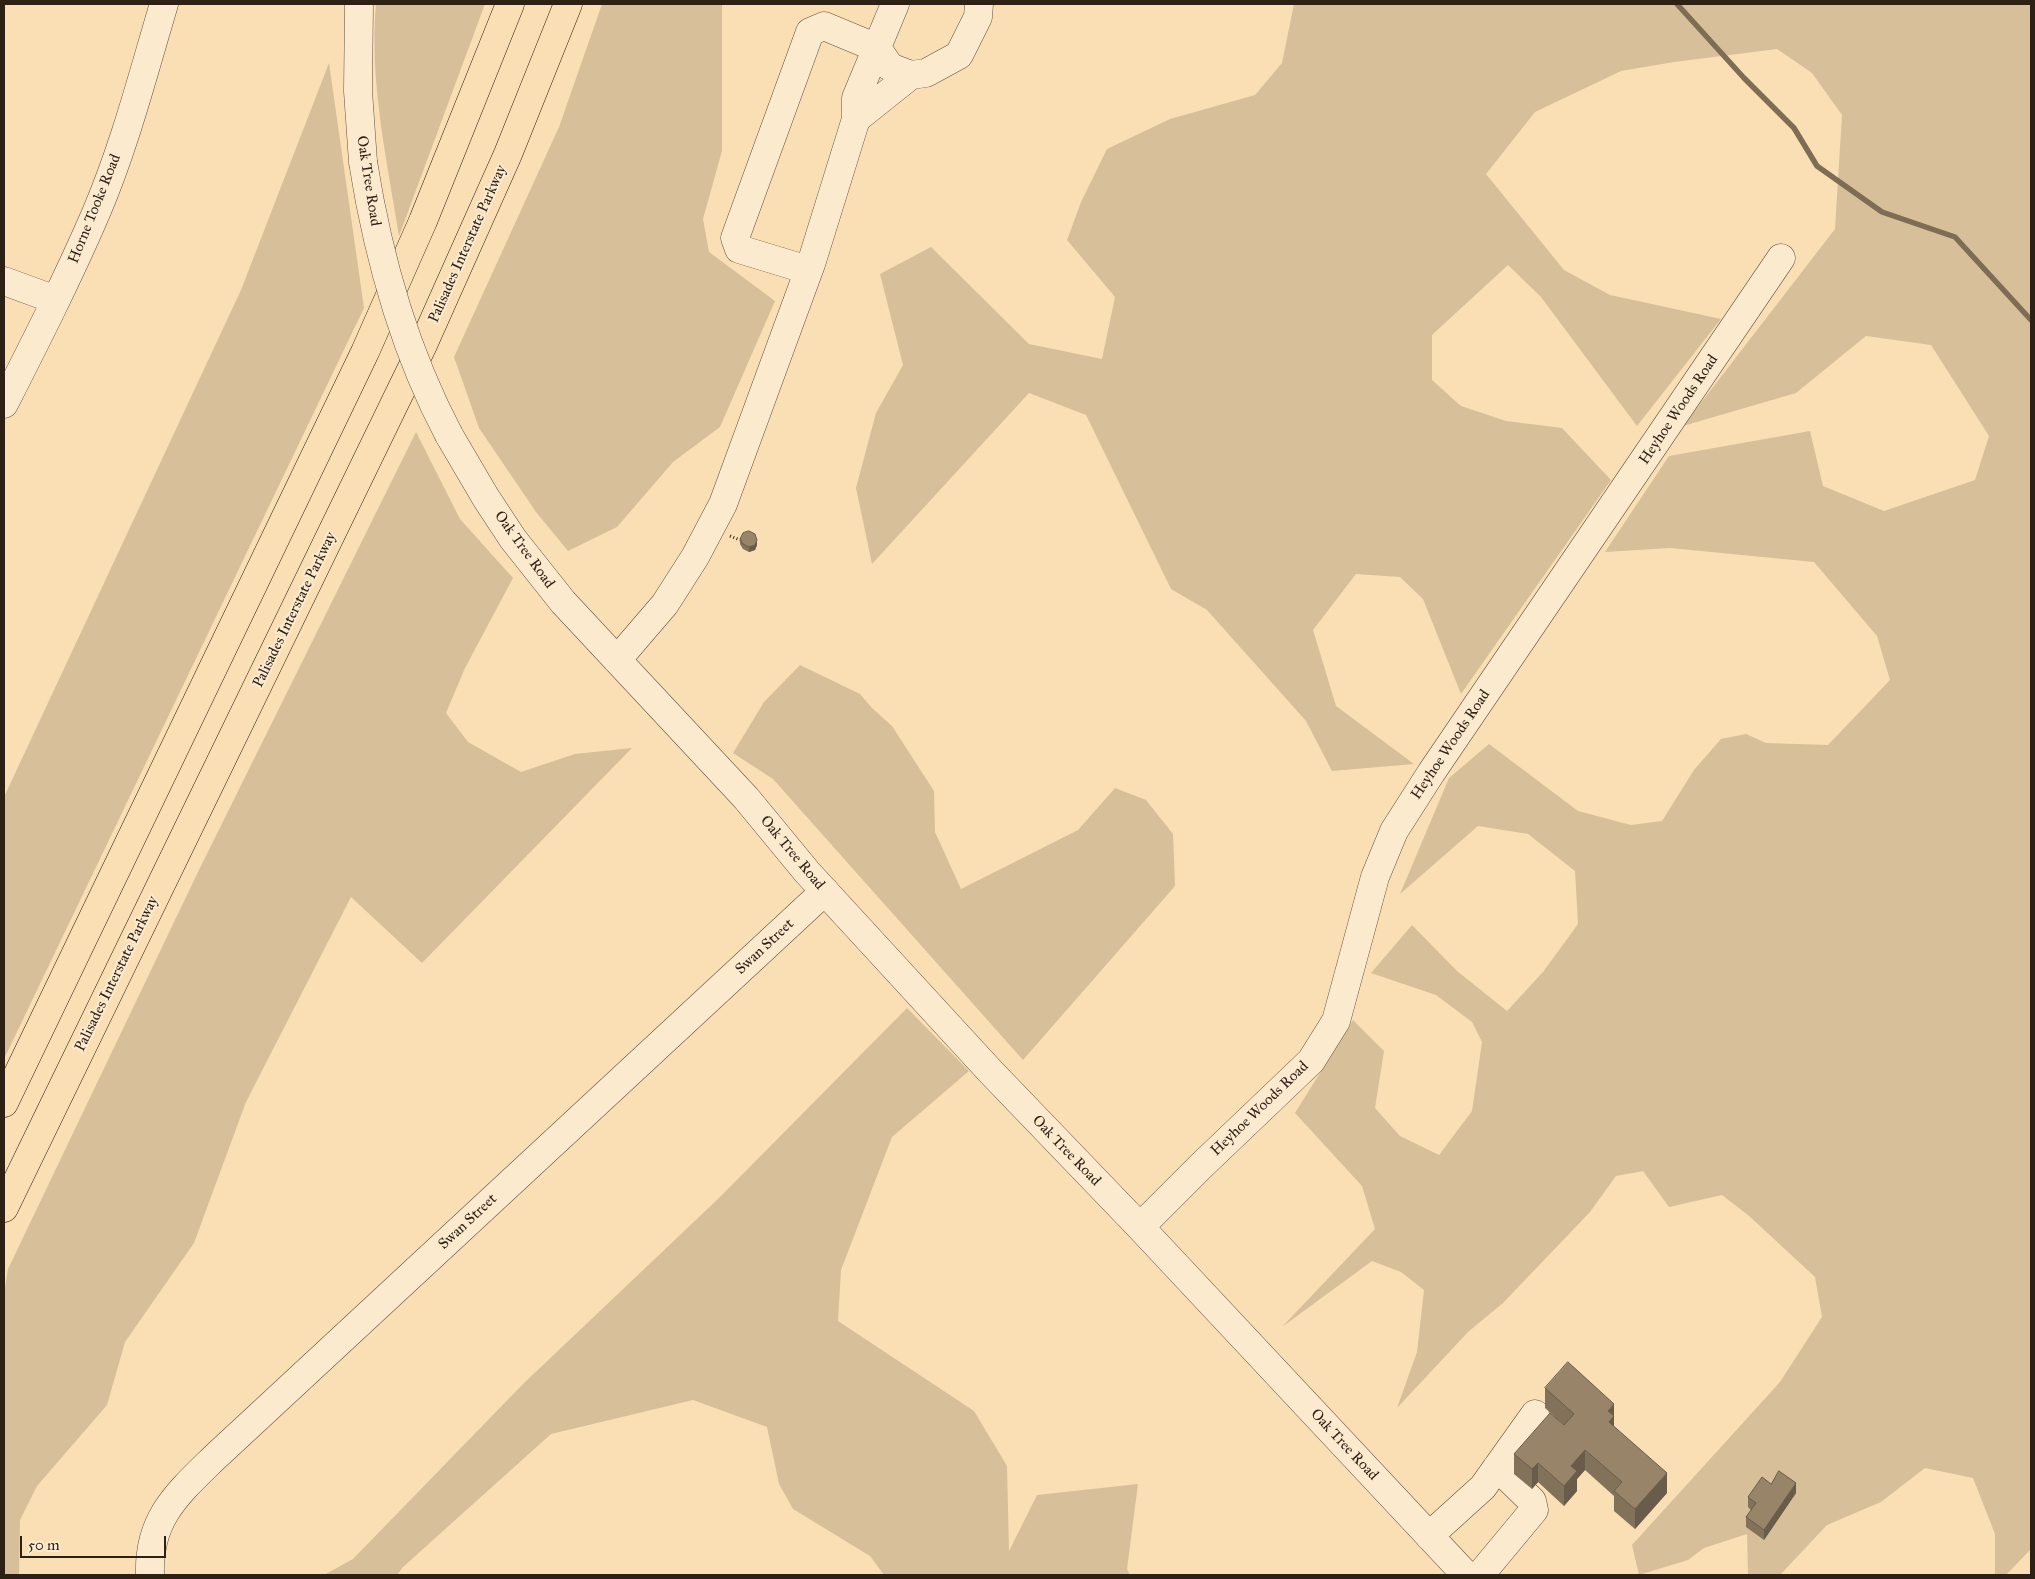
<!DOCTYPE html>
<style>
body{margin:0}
#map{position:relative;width:2035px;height:1579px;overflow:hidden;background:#fadfb5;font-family:"IM FELL Great Primer",serif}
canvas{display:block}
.frame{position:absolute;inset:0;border:5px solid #2d2116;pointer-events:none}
.scale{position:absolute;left:20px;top:1536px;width:146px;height:22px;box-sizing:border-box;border:2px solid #2d2116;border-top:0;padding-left:6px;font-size:15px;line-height:18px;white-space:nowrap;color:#2d2116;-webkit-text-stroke:4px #fceacf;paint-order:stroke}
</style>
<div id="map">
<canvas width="2035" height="1579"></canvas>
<div class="frame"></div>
<div class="scale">50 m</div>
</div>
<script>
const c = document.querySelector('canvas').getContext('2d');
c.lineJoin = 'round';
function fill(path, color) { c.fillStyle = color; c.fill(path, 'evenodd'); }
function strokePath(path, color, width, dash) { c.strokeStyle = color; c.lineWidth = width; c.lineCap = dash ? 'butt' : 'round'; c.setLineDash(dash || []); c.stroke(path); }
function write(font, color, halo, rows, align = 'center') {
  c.font = font + ' "IM FELL Great Primer",serif'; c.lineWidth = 4; c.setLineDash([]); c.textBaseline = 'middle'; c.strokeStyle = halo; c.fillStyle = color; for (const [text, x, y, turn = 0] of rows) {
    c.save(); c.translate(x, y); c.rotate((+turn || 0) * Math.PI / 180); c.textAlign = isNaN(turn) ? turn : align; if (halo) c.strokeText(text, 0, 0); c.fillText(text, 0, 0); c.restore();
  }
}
const green = new Path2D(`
 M376,4H485L399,236C387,160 369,81 376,4Z
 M602,4H722V151L703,219L709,252L775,301L720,427L673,462L617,527L568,551L536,512L479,428L454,357L559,127Z
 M1294,4H2031V1549L2006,1575H1995V1534L1973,1478L1925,1468L1881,1502L1827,1525L1780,1575H1748L1747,1534L1704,1548L1688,1560L1639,1575L1632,1545L1780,1382L1822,1317L1815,1277L1748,1215L1722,1195L1669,1207L1643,1171L1616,1176L1590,1212L1503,1303L1468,1332L1397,1408L1417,1352L1424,1290L1401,1272L1372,1261L1282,1327L1375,1229L1362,1186L1295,1113L1353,1020L1384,1051L1375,1108L1400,1136L1439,1155L1472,1111L1482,1042L1472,1022L1436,995L1371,973L1412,925L1457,971L1507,1011L1543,972L1578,924L1575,871L1528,834L1478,826L1400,894L1449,778L1489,744L1578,811L1631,825L1662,821L1694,770L1721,739L1746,734L1766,743L1828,745L1890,680L1877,636L1814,562L1670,548L1605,552L1669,456L1810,431L1823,486L1884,511L1975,480L1989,436L1931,345L1866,336L1796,393L1683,426L1835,229L1842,115L1812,73L1777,49L1674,62L1621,71L1535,112L1486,174L1564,270L1610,295L1721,319L1637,426L1541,297L1508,265L1432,335V380L1461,406L1506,421L1562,428L1611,480L1461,694L1423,599L1400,577L1356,574L1313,630L1336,706L1414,764L1332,771L1306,721L1207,610L1171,589L1086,415L1029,393L872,564L856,488L876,413L903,365L880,274L931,247L1029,344L1102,359L1115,297L1067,240L1081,202L1107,149L1170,119L1255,95L1282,63Z
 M329,63L364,308L4,1059V797L241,290Z
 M416,432L460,519L513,578L465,668L446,713L468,742L521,772L575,754L632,748L422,963L351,897L246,1102L194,1243L125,1342L107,1405L37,1486L20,1520L19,1575H4V1294L8,1269L197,874Z
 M800,665L860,694L872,708L892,726L934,791L935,832L961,889L1078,830L1115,788L1146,800L1173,834L1175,886L1023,1060L773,779L733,753L764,702Z
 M907,1008L969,1071L892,1137L841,1270L838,1321L974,1411L1007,1466L1009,1551L1037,1495L1138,1484L1127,1569L1130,1575H884L870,1556L793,1509L779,1484L767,1427L693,1400L551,1434L403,1567L397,1575H324L353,1559L523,1384L720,1197Z`);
const stream = new Path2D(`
 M1677,4L1744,78L1794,128L1817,166L1882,212L1955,237L2031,320`);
const path = new Path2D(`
 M730,536L740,540`);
const minor = new Path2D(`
 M359,4L358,91L363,162
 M856,119L911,75L926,73L959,55L978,17L979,4
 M808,270L739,249L735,238L810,32L824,26L877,48L890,67L911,75
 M4,281L56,300
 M4,404C36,341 68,278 96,213C125,145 143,74 164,4
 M449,435L486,498L513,539L563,602L746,798L807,872L990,1071L1140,1227L1466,1575
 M617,660L665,604L695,557L723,504L811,264L856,119V98L895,4
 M1140,1227L1201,1166L1311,1061L1336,1021L1375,877L1394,831L1431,773L1781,258
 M1429,1536L1483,1487L1535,1414
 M150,1575C148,1519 177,1494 214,1458L825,891
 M1480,1575L1534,1510L1532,1501L1497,1467`);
const highway = new Path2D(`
 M4,1103L365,352L423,221L510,4
 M4,1208L422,347L508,154L568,4`);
const minorBridge = new Path2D(`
 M363,162C378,257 404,350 449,435`);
const wall = new Path2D(`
 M740,539L757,545L755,550L749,552L743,549L740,544Z
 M1545,1388L1614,1423V1427L1667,1493L1635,1529L1614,1511V1496L1585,1470L1577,1479V1491L1564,1506L1538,1482L1532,1489L1514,1474V1454L1564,1425L1545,1408Z
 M1771,1484L1796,1493L1764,1540L1746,1527V1517L1751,1510L1748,1507V1497Z`);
const shadedWall = new Path2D(`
 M757,540V545L755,550L749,552V547Z
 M1614,1404V1436L1609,1430L1608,1411Z
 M1585,1450V1470L1577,1479V1491L1564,1506V1486L1571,1466Z
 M1538,1463V1482L1532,1489V1469Z
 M1667,1473V1493L1635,1529V1509Z
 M1796,1483V1493L1764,1540V1530Z`);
const building = new Path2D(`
 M749,531L755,534L757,540L755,545L749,547L743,544L740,539L743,533Z
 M1568,1362L1614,1404L1608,1411L1614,1416L1609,1422L1667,1473L1635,1509L1614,1491L1622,1482L1585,1450L1571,1466L1577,1471L1564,1486L1538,1463L1532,1469L1514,1454L1550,1413L1564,1425L1574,1414L1545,1388Z
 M1779,1471L1796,1483L1764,1530L1746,1517L1756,1503L1748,1497L1762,1477L1771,1484Z`);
const streetNames = [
 ["Oak Tree Road",368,181,81],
 ["Horne Tooke Road",95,209,-68],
 ["Palisades Interstate Parkway",468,244,-66],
 ["Heyhoe Woods Road",1679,410,-56],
 ["Oak Tree Road",524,550,54],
 ["Palisades Interstate Parkway",295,610,-64],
 ["Heyhoe Woods Road",1451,745,-56],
 ["Oak Tree Road",792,853,50],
 ["Swan Street",765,947,-43],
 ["Palisades Interstate Parkway",117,974,-64],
 ["Heyhoe Woods Road",1260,1109,-44],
 ["Oak Tree Road",1066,1151,46],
 ["Swan Street",468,1222,-43],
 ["Oak Tree Road",1344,1445,47]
];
fill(green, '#d7bf9a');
strokePath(stream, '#7e6c55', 5.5);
strokePath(minor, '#60503e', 29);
strokePath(highway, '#2d2116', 29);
strokePath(path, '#2d2116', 3, [1, 2.5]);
strokePath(minor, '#fceacf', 28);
strokePath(highway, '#fadfb5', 28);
strokePath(minorBridge, '#60503e', 29, []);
strokePath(minorBridge, '#fceacf', 28);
fill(wall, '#83725a');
fill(shadedWall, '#6a5c4a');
fill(building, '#988469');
strokePath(building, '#6a5c4a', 1);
write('15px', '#2d2116', '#fceacf', streetNames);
</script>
